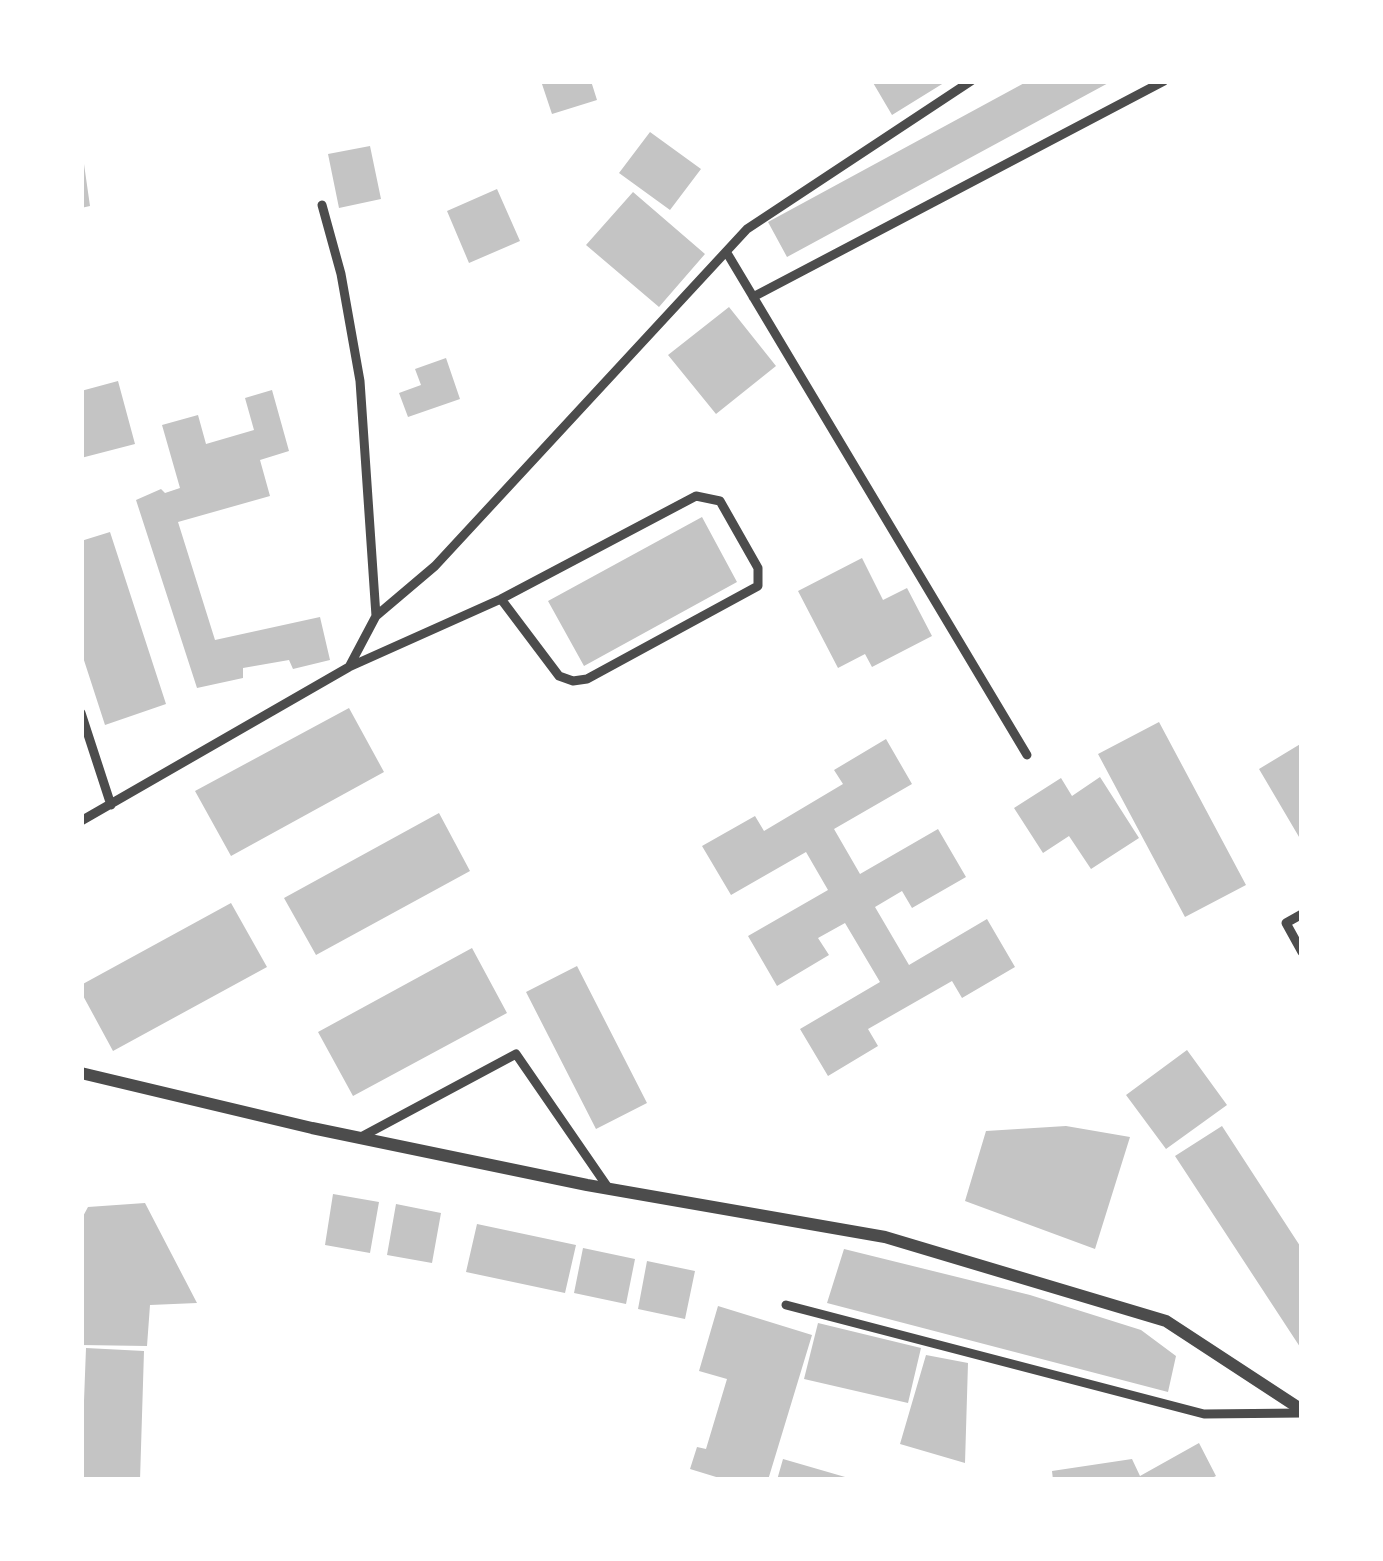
<!DOCTYPE html>
<style>
body{margin:0}
#map{position:relative;width:1383px;height:1561px;overflow:hidden;background:#fff;font-family:"Space Grotesk",sans-serif}
canvas{display:block}
.frame{position:absolute;inset:0;border:84px solid #fff;pointer-events:none}
</style>
<div id="map">
<canvas width="1383" height="1561"></canvas>
<div class="frame"></div>
</div>
<script>
const c = document.querySelector('canvas').getContext('2d');
c.lineJoin = 'round';
function fill(path, color) { c.fillStyle = color; c.fill(path, 'evenodd'); }
function strokePath(path, color, width, dash) { c.strokeStyle = color; c.lineWidth = width; c.lineCap = dash ? 'butt' : 'round'; c.setLineDash(dash || []); c.stroke(path); }
const building = new Path2D(`
 M541,81H591L597,100L552,114Z
 M872,81H947L892,115Z
 M1028,81H1112L787,257L768,222Z
 M650,132L701,169L670,210L619,173Z
 M370,146L381,199L339,208L328,154Z
 M84,164L90,206L81,208V165Z
 M497,189L520,241L469,263L447,211Z
 M633,192L705,254L659,307L586,245Z
 M729,307L776,366L716,414L668,355Z
 M446,358L460,399L408,417L399,393L421,385L415,369Z
 M118,381L135,444L81,458V391Z
 M272,390L289,451L260,460L270,496L178,522L215,640L320,617L330,660L293,669L289,660L243,668V678L197,688L136,500L161,489L165,493L180,488L162,425L198,415L206,444L254,430L245,398Z
 M702,517L737,582L584,666L548,601Z
 M110,532L166,704L105,725L81,651V541Z
 M862,558L883,600L907,588L932,636L872,667L865,654L838,668L798,591Z
 M349,708L384,772L231,856L195,791Z
 M1159,722L1246,885L1185,917L1098,754Z
 M886,739L912,784L834,829L860,874L938,829L966,877L912,908L902,891L875,907L909,965L987,919L1015,967L962,998L952,981L868,1029L878,1046L828,1076L800,1029L880,982L845,923L818,938L829,955L777,986L748,936L828,890L806,852L731,895L702,846L755,816L764,831L843,784L834,770Z
 M1302,743V842L1259,769Z
 M1100,777L1139,838L1091,869L1069,836L1043,853L1014,808L1061,778L1072,796Z
 M439,813L470,871L316,955L284,898Z
 M231,903L267,967L113,1051L81,992V985Z
 M472,948L507,1013L353,1096L318,1032Z
 M577,966L647,1103L596,1129L526,992Z
 M1187,1050L1227,1105L1166,1149L1126,1095Z
 M1066,1126L1130,1137L1095,1249L965,1201L986,1131Z
 M1222,1126L1302,1249V1350L1175,1156Z
 M333,1194L379,1202L370,1253L325,1245Z
 M145,1203L197,1303L150,1305L147,1346L81,1345V1220L88,1207Z
 M396,1204L441,1213L432,1263L387,1255Z
 M477,1224L576,1245L565,1293L466,1272Z
 M583,1248L635,1259L626,1304L574,1293Z
 M844,1249L1030,1295L1141,1330L1176,1356L1168,1392L827,1303Z
 M647,1261L695,1271L685,1319L638,1309Z
 M718,1306L812,1335L768,1480H726L690,1469L697,1447L706,1449L727,1379L699,1371Z
 M818,1323L921,1348L908,1403L804,1379Z
 M86,1348L144,1351L140,1480H81Z
 M926,1355L968,1363L965,1463L900,1444Z
 M1199,1443L1216,1476L1208,1480H1053L1052,1471L1132,1459L1140,1476Z
 M783,1459L852,1479V1480H777Z`);
const service = new Path2D(`
 M322,205L341,274L360,381L376,616
 M727,253L1027,755
 M753,297L1164,81
 M349,667L501,599L696,496L720,501L758,568V586L587,679L573,681L559,676L501,599
 M81,713L111,805
 M81,821L349,667L376,616L435,566L747,229L971,81
 M1302,914L1286,923L1302,952
 M361,1137L516,1054L609,1189
 M786,1305L1204,1414L1302,1413`);
const minor = new Path2D(`
 M81,1073L312,1128L587,1185L885,1237L1166,1321L1302,1410`);
fill(building, '#c4c4c4');
strokePath(service, '#4c4c4c', 9);
strokePath(minor, '#4c4c4c', 12);
</script>
